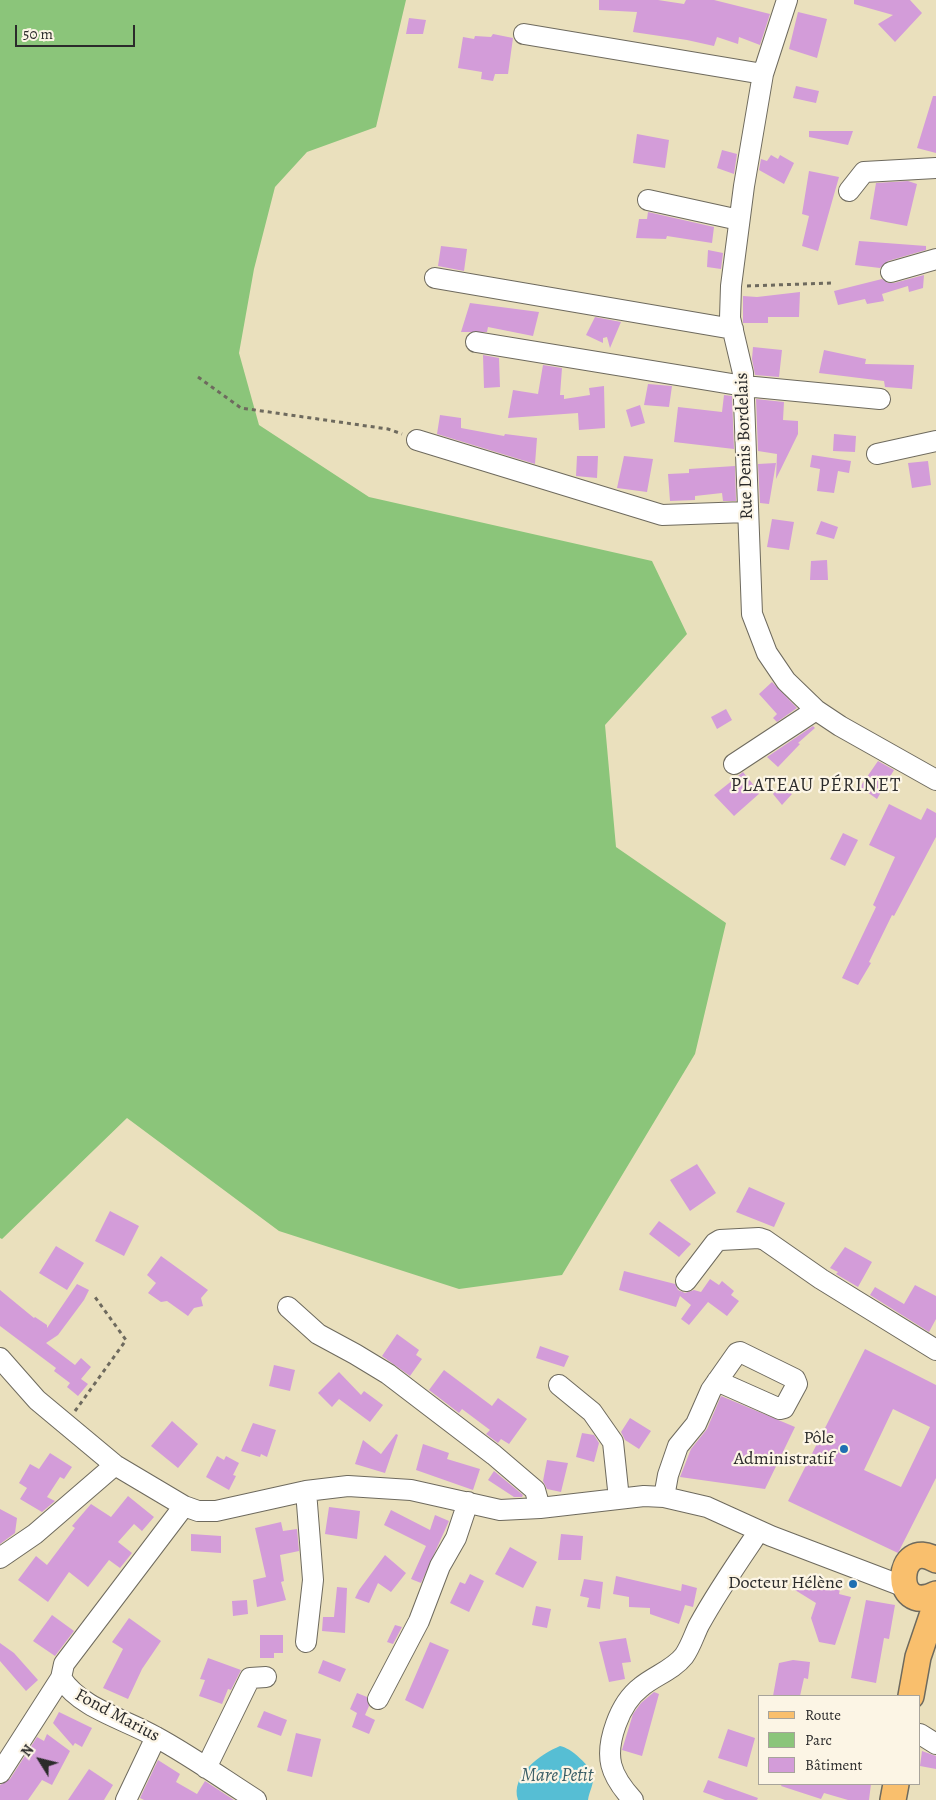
<!DOCTYPE html>
<meta charset="utf-8">
<style>
body{margin:0}
#map{position:relative;width:936px;height:1800px;overflow:hidden;background:#eae0bd;font-family:Alegreya,serif}
canvas{display:block}
.legend{position:absolute;left:758px;top:1695px;width:162px;height:90px;box-sizing:border-box;background:#fcf5e5;border:1px solid #a8a49b;margin:0;padding:6px 9px;list-style:none;font-size:15px;color:#2b2b2b}
.legend li{display:flex;align-items:center;gap:10px;height:25px}
.legend b{width:25px;border:1px solid #a8a49b}
.north{position:absolute;left:15px;top:1735px;width:50px;height:50px;-webkit-text-stroke:4px #fcf5e5;paint-order:stroke;rotate:306deg;font-size:14px;font-weight:700;line-height:20px;text-align:center;color:#2b2b2b}
.north::after{content:'';display:block;margin:auto;width:18px;height:22px;background:#2b2b2b;clip-path:polygon(50% 0,100% 100%,50% 72%,0 100%)}
.scale{position:absolute;left:15px;top:25px;width:120px;height:22px;box-sizing:border-box;border:2px solid #2b2b2b;border-top:0;padding-left:6px;font-size:15px;line-height:18px;white-space:nowrap;color:#2b2b2b;-webkit-text-stroke:4px #fcf5e5;paint-order:stroke}
</style>
<div id="map">
<canvas width="936" height="1800"></canvas>
<ul class="legend">
<li><b style="height:6px;background:#f9bf6d"></b>Route</li>
<li><b style="height:14px;background:#8bc57a"></b>Parc</li>
<li><b style="height:14px;background:#d39cd9"></b>Bâtiment</li>
</ul>
<div class="north">N</div>
<div class="scale">50 m</div>
</div>
<script>
const c = document.querySelector('canvas').getContext('2d');
c.lineJoin = 'round';
function fill(path, color) { c.fillStyle = color; c.fill(path, 'evenodd'); }
function strokePath(path, color, width, dash) { c.strokeStyle = color; c.lineWidth = width; c.lineCap = dash ? 'butt' : 'round'; c.setLineDash(dash || []); c.stroke(path); }
function write(font, color, halo, rows, align = 'center') {
  c.font = font + ' Alegreya,serif'; c.lineWidth = 4.5; c.setLineDash([]); c.textBaseline = 'middle'; c.strokeStyle = halo; c.fillStyle = color; for (const [text, x, y, turn = 0] of rows) {
    c.save(); c.translate(x, y); c.rotate((+turn || 0) * Math.PI / 180); c.textAlign = isNaN(turn) ? turn : align; if (halo) c.strokeText(text, 0, 0); c.fillText(text, 0, 0); c.restore();
  }
}
const green = new Path2D(`
 M0,0H406L376,127L307,152L275,187L254,269L239,353L259,425L369,497L652,561L687,634L605,725L616,847L726,923L695,1054L562,1275L459,1289L279,1231L127,1118L2,1239L0,1238Z`);
const water = new Path2D(`
 M560,1746C570,1747 592,1767 593,1777C594,1784 589,1792 588,1800H518C510,1775 541,1754 560,1746Z`);
const building = new Path2D(`
 M599,0H658L684,4L686,0H714L770,14L760,45L739,37L738,44L717,37L714,46L687,40L633,32L637,12L599,10Z
 M854,0H910L922,13L895,42L878,24L893,15L854,4Z
 M798,12L827,19L817,58L789,49Z
 M409,18L426,20L423,34H406Z
 M493,34L513,38L508,74H495L493,81L481,79L482,72L458,68L463,37L474,39L475,36L491,37Z
 M796,86L819,91L816,103L793,98Z
 M933,96H936V153L917,148Z
 M809,131H853L848,145L809,137Z
 M637,134L669,140L665,168L633,163Z
 M722,150L737,154L734,174L717,168Z
 M771,155L778,159L780,155L794,163L784,184L759,170L761,159L767,161Z
 M809,171L839,177L818,251L802,246L809,216L802,214Z
 M908,181L917,184L907,226L870,219L876,183Z
 M648,212L714,227L712,243L667,236L666,239L636,238L639,219H647Z
 M859,241L926,246V250L888,261L880,268L855,265Z
 M441,246L467,249L464,271L438,266Z
 M708,250L723,253L721,269L707,267Z
 M924,275L923,288L909,292L908,286L882,294L884,301L867,304L865,299L838,305L834,291L882,279L888,283H894Z
 M800,292L799,317H768V323H743V296L757,297Z
 M470,303L539,312L533,336L488,327L487,332H461Z
 M595,317L621,322L610,348L607,337L603,338V343L586,335Z
 M753,347L782,350L779,377L755,375L752,359Z
 M824,350L866,359L865,364L914,365L912,389L885,387L884,381L819,373Z
 M483,355L499,358L500,387L484,388Z
 M543,365L562,368L560,395H564V399L590,395L589,388L604,386L605,428L579,430L578,413L508,418L513,390L538,394Z
 M648,384L672,386L669,407L644,405Z
 M724,395L732,396L734,449L674,442L678,407L722,412Z
 M756,399L784,402L783,420L798,421V434L776,479L777,454L758,451Z
 M640,405L645,423L631,427L626,410Z
 M440,415L461,418V428L504,436L505,434L537,438L535,464L437,434Z
 M834,434L856,436L855,452L833,451Z
 M812,455L851,461L849,473L838,471L834,493L817,491L820,469L810,467Z
 M577,456H598L597,478L576,476Z
 M624,456L653,459L647,492L617,488Z
 M928,461L931,485L912,488L908,463Z
 M776,463L769,504L760,503L758,464Z
 M735,466L736,501H723L722,493L695,496V500L670,501L668,474L689,473V469Z
 M772,519L794,522L789,550L767,547Z
 M821,521L838,527L834,539L816,534Z
 M827,560L828,580H810L811,561Z
 M772,682L797,708L777,722L773,718L777,714L759,694Z
 M726,709L732,720L717,729L711,717Z
 M813,726L815,728L798,743L800,744L778,767L767,757Z
 M878,761L894,770L877,799L860,787Z
 M743,772L760,793L734,816L714,795Z
 M781,786L792,794L782,805L773,794Z
 M889,804L921,820L927,808L936,813V837L894,916L892,915L869,962L871,963L858,985L842,978L876,907L873,905L895,857L869,845Z
 M843,833L858,840L845,866L830,859Z
 M697,1164L716,1193L690,1211L670,1180Z
 M749,1187L785,1203L774,1227L736,1212Z
 M110,1211L139,1226L124,1256L95,1241Z
 M659,1221L691,1244L679,1257L649,1234Z
 M56,1246L84,1263L67,1290L39,1273Z
 M845,1247L872,1262L858,1287L836,1274L838,1272L830,1268Z
 M161,1256L208,1290L201,1298L203,1306L194,1308L188,1316L167,1301L161,1302L148,1293L156,1283L147,1275Z
 M624,1271L675,1284L678,1290L685,1293L694,1290L701,1292L710,1279L719,1285L722,1281L734,1291L731,1295L739,1301L727,1316L708,1302L689,1325L681,1319L691,1305L680,1296L676,1307L619,1290Z
 M77,1284L89,1290L84,1300L58,1335L46,1343L75,1365L81,1358L91,1367L81,1379L88,1384L78,1396L67,1387L70,1383L54,1371L56,1368L0,1326V1290L34,1318L35,1317L47,1325V1328Z
 M915,1285L936,1296V1319L929,1332L870,1295L875,1287L904,1304Z
 M397,1334L419,1350L416,1355L422,1359L410,1376L382,1356Z
 M540,1346L569,1356L564,1367L536,1358Z
 M865,1349L936,1385V1478L898,1553L788,1501ZM893,1409L930,1427L901,1487L864,1470Z
 M274,1365L295,1370L290,1391L269,1386Z
 M444,1370L492,1406L498,1398L527,1419L509,1444L501,1439L498,1443L486,1434L490,1430L462,1409L459,1413L429,1390Z
 M339,1372L361,1395L364,1391L383,1405L370,1422L339,1399L332,1407L318,1393Z
 M721,1396L795,1427L765,1489L680,1477L691,1449L707,1429Z
 M630,1418L651,1431L639,1449L625,1440L621,1432Z
 M172,1421L198,1444L178,1468L151,1446Z
 M253,1423L276,1430L267,1457L261,1454L260,1457L241,1451Z
 M582,1433L594,1435L599,1443L594,1462L576,1457Z
 M396,1434L398,1435L385,1473L355,1464L363,1440L381,1454Z
 M423,1444L449,1453L447,1459L480,1469L473,1490L416,1470Z
 M50,1453L72,1467L64,1479L60,1477L47,1497L55,1501L42,1512L20,1499L27,1488L19,1483L30,1464L39,1469Z
 M217,1456L224,1460L226,1456L239,1463L233,1475L236,1476L229,1490L206,1477Z
 M547,1460L568,1463L561,1492L547,1489L543,1481Z
 M494,1471L523,1495L522,1497H514L488,1480Z
 M128,1496L154,1517L142,1531L134,1524L118,1542L132,1553L120,1568L109,1560L88,1587L69,1572L48,1602L18,1580L36,1556L47,1565L75,1528L72,1526L91,1504L111,1517Z
 M329,1507L360,1511L357,1539L325,1534Z
 M0,1509L17,1518L15,1533L0,1544Z
 M391,1510L430,1530L435,1515L449,1521L421,1583L411,1579L426,1546L384,1525Z
 M281,1522L283,1531L297,1529L299,1551L280,1555L284,1581L281,1582L286,1600L257,1607L253,1580L266,1577L255,1528Z
 M191,1534L221,1536V1553L191,1551Z
 M561,1534L583,1536L581,1560H558Z
 M510,1547L537,1562L523,1588L495,1574Z
 M385,1555L406,1573L391,1592L378,1583L369,1603L355,1598L359,1590Z
 M470,1574L484,1581L469,1612L450,1603L460,1582L465,1584Z
 M616,1576L681,1591L682,1584L697,1588L693,1607L685,1605L679,1624L650,1614V1608L629,1607V1597L613,1594Z
 M584,1579L603,1582L600,1609L587,1607L589,1598L580,1596Z
 M803,1579L814,1585L840,1589L839,1594L851,1597L835,1645L819,1642L811,1618L816,1603L795,1590Z
 M337,1587L347,1588L345,1633L322,1631L323,1617H334Z
 M247,1600L248,1614L233,1616L232,1601Z
 M866,1600L895,1605L889,1639L884,1638L876,1683L851,1678Z
 M536,1606L551,1609L547,1628L532,1625Z
 M52,1615L74,1631L55,1656L33,1641Z
 M129,1618L161,1641L142,1669L128,1699L103,1688L123,1649L112,1642Z
 M395,1625L402,1627L393,1644L387,1642Z
 M260,1635H283V1653H274V1658H260Z
 M626,1638L631,1662L622,1663L625,1679L609,1682L599,1642Z
 M430,1642L449,1650L423,1709L405,1700Z
 M0,1643L14,1653L38,1680L26,1691L0,1661Z
 M208,1658L241,1670L231,1690L228,1689L222,1704L199,1696L205,1680L200,1679Z
 M323,1660L346,1669L340,1682L318,1673Z
 M793,1660L810,1662L808,1679L804,1678L800,1696H773L779,1663Z
 M654,1692L659,1694L642,1756L622,1750L633,1714L641,1703Z
 M357,1693L367,1697L369,1706L365,1715L375,1720L369,1734L352,1727L357,1713L350,1709Z
 M264,1711L287,1720L281,1736L257,1727Z
 M59,1712L92,1728L82,1747L75,1743L73,1746L53,1723Z
 M728,1729L755,1738L747,1767L718,1758Z
 M296,1733L321,1739L312,1777L287,1771Z
 M47,1734L70,1751L52,1785L42,1780L28,1800H0V1785L10,1779L37,1737L44,1741Z
 M922,1751L936,1756V1769L920,1766Z
 M158,1760L180,1774L176,1782L197,1794L205,1781L234,1800H144L140,1798Z
 M89,1769L113,1785L104,1800H68Z
 M708,1780L758,1798L757,1800H725L703,1792Z
 M782,1784H871L869,1800H848L824,1793L821,1799L781,1786Z`);
const path = new Path2D(`
 M747,286L831,283
 M198,377L241,408L388,429L402,434
 M75,1411L126,1340L95,1297`);
const minor = new Path2D(`
 M787,0L763,74L744,186L731,286L730,318L743,373L752,614L767,653L786,681L816,710L840,726L936,780
 M524,34L763,74
 M849,191L864,172L936,168
 M648,200L739,220
 M891,272L936,259
 M435,278L733,329
 M476,342L744,386L880,399
 M417,440L662,515L747,512
 M877,454L936,441
 M734,764L816,710
 M686,1281L715,1243L720,1240L759,1238L765,1240L821,1279L936,1350
 M288,1307L318,1334L355,1354L388,1374L494,1455L535,1490L540,1508
 M0,1358L37,1400L115,1465L184,1506L198,1511H216L306,1491L348,1486L411,1490L500,1510L540,1508L644,1496L664,1497L707,1507L771,1536L905,1587
 M559,1385L592,1412L613,1442L619,1499
 M306,1491L313,1580L306,1642
 M664,1497L668,1475L678,1446L696,1424L711,1390L737,1353L740,1352L795,1379L797,1384L784,1408L780,1409L717,1381
 M184,1506L64,1664L61,1678C81,1709 125,1719 156,1737C191,1756 223,1779 256,1800
 M0,1558L35,1534L115,1465
 M378,1699L419,1621L440,1566L456,1538L468,1502
 M920,1734L936,1744
 M206,1768L250,1678L266,1677
 M0,1773L61,1678
 M126,1800L156,1737
 M633,1800C610,1775 604,1757 616,1724C621,1710 628,1697 641,1687C654,1676 673,1670 684,1656C691,1646 694,1635 699,1625C717,1592 738,1562 759,1531`);
const major = new Path2D(`
 M936,1560C896,1535 890,1617 936,1594
 M911,1696L918,1657L936,1604
 M893,1800L896,1784`);
const markers = [
 [844,1449,5,"#1f6fb2"],
 [853,1584,5,"#1f6fb2"]
];
const streetNames = [
 ["Rue Denis Bordelais",745,446,-92],
 ["Fond Marius",117,1716,28]
];
const poiNames = [
 ["Pôle",834,1439],
 ["Administratif",834,1460],
 ["Docteur Hélène",843,1584]
];
const neighbourhoodNames = [
 ["PLATEAU PÉRINET",816,786]
];
const waterNames = [
 ["Mare Petit",557,1776]
];
fill(green, '#8bc57a');
fill(water, '#56bed4');
fill(building, '#d39cd9');
strokePath(minor, '#6e6a5e', 22);
strokePath(major, '#6e6a5e', 28);
strokePath(path, '#6e6a5e', 3, [4, 4]);
strokePath(minor, '#fff', 20);
strokePath(major, '#f9bf6d', 25);
for (const [x, y, r, color] of markers) { const dot = new Path2D(); dot.arc(x, y, r, 0, 2 * Math.PI); c.fillStyle = color; c.fill(dot); strokePath(dot, '#fcf5e5', 2); }
write('18px', '#2b2b2b', '#fcf5e5', streetNames);
write('18px', '#2b2b2b', '#fcf5e5', poiNames, 'right');
c.letterSpacing = '1px';
write('19px', '#2b2b2b', '#fcf5e5', neighbourhoodNames);
c.letterSpacing = '0px';
write('italic 19px', '#3a5e66', '#fcf5e5', waterNames);
</script>
